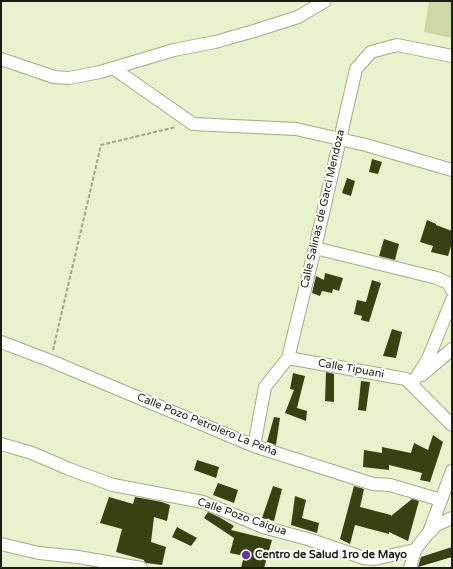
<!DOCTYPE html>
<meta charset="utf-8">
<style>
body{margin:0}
#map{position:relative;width:453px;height:569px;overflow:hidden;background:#e8f2cc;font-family:"Varela Round",sans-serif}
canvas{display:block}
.frame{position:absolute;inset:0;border:2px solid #1a1d10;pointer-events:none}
</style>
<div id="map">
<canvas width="453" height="569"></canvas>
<div class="frame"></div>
</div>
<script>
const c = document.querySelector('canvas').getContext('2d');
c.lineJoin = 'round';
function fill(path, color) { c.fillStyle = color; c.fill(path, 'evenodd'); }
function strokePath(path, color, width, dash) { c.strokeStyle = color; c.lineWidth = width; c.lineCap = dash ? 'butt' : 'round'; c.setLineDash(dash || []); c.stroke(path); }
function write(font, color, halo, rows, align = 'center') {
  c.font = font + ' "Varela Round",sans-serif'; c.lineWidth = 4; c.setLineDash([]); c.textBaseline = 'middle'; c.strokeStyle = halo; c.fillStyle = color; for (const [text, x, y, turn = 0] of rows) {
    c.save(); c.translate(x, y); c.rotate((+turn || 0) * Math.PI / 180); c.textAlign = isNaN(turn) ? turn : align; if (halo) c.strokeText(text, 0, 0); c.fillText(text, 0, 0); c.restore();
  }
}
const green = new Path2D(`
 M429,1H452V38L424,32Z`);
const building = new Path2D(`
 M372,159L382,162L378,174L369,172Z
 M347,178L355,181L351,196L342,193Z
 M427,220L436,224V225L452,231V243L448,256L431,252L433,246L420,242Z
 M384,239L399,244L395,260L379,256Z
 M325,273L343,278L339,291L333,289L332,293L322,291L320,296L312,293L316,276L324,280Z
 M372,280L381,283L369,322L361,320L362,316L354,314L357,300L366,302Z
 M392,329L402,332L396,358L383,356Z
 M326,372L334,374V402L325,401Z
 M293,373L305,376L297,408L307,411L306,421L285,413L294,390L290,389Z
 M361,381L370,382L366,411L358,410Z
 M274,417L280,418L276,445L267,442Z
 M433,435L443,442L430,482L420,480L422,473L389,465V470L363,467L364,450L382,453V447L411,453L414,443L428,450Z
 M197,460L219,467L216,478L194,470Z
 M218,483L238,490L234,503L213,495Z
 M273,486L282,489L274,521L262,518Z
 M354,486L364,489L360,507L391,515V516L412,499L419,501L408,541L389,532V534L355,525L350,544L340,539Z
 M295,496L306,500L302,518L319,523L317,533L291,525Z
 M109,497L133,504L135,497L162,502L170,505L167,521L154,517L151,542L166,547L162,565L146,563L144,561V560L116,552L122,529L100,523Z
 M208,512L219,517L234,526L231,530L272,540L264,568H241L244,556L230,553L234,538L204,518Z
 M177,527L197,538L191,546L172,537Z
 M452,547V557L418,567L421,557Z`);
const path = new Path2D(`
 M53,350L101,145L176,127`);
const minor = new Path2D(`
 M1,59L54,77L69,78L100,72L174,50L215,42L254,31L298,17L325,1
 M113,68L193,124L296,129L366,145L452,170
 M315,248L437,278L448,283L452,290
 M1,342L51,361L254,446L373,484L390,485L441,500
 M288,358L406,379L452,425
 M422,375L452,349
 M412,384L428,359L452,300
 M1,444L32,453L69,469L113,485L203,502L263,527L311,540L364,558L374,559L415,550
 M254,446L265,387L288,358L315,248L356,69L371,52L397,45L452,56
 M430,532L436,525L452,518
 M1,544L39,553L78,557L141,568
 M410,568L415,550L429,532L452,471`);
const markers = [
 [246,555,5,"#6c33a9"]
];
const streetNames = [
 ["Calle Salinas de Garci Mendoza",323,209,-77],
 ["Calle Tipuani",351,369,10],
 ["Calle Pozo Petrolero La Peña",207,425,22],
 ["Calle Pozo Caigua",242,517,19]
];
const poiNames = [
 ["Centro de Salud 1ro de Mayo",255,555]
];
fill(green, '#ccd9a6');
fill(building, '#384112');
strokePath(minor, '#a2ac89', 14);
strokePath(path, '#a0a78a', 2, [4, 2]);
strokePath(minor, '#fff', 12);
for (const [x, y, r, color] of markers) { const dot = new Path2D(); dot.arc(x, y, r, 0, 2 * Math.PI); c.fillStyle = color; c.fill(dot); strokePath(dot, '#fff', 1.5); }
write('11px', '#1a1d10', '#fff', streetNames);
write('bold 11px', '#1a1d10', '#fff', poiNames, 'left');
</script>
